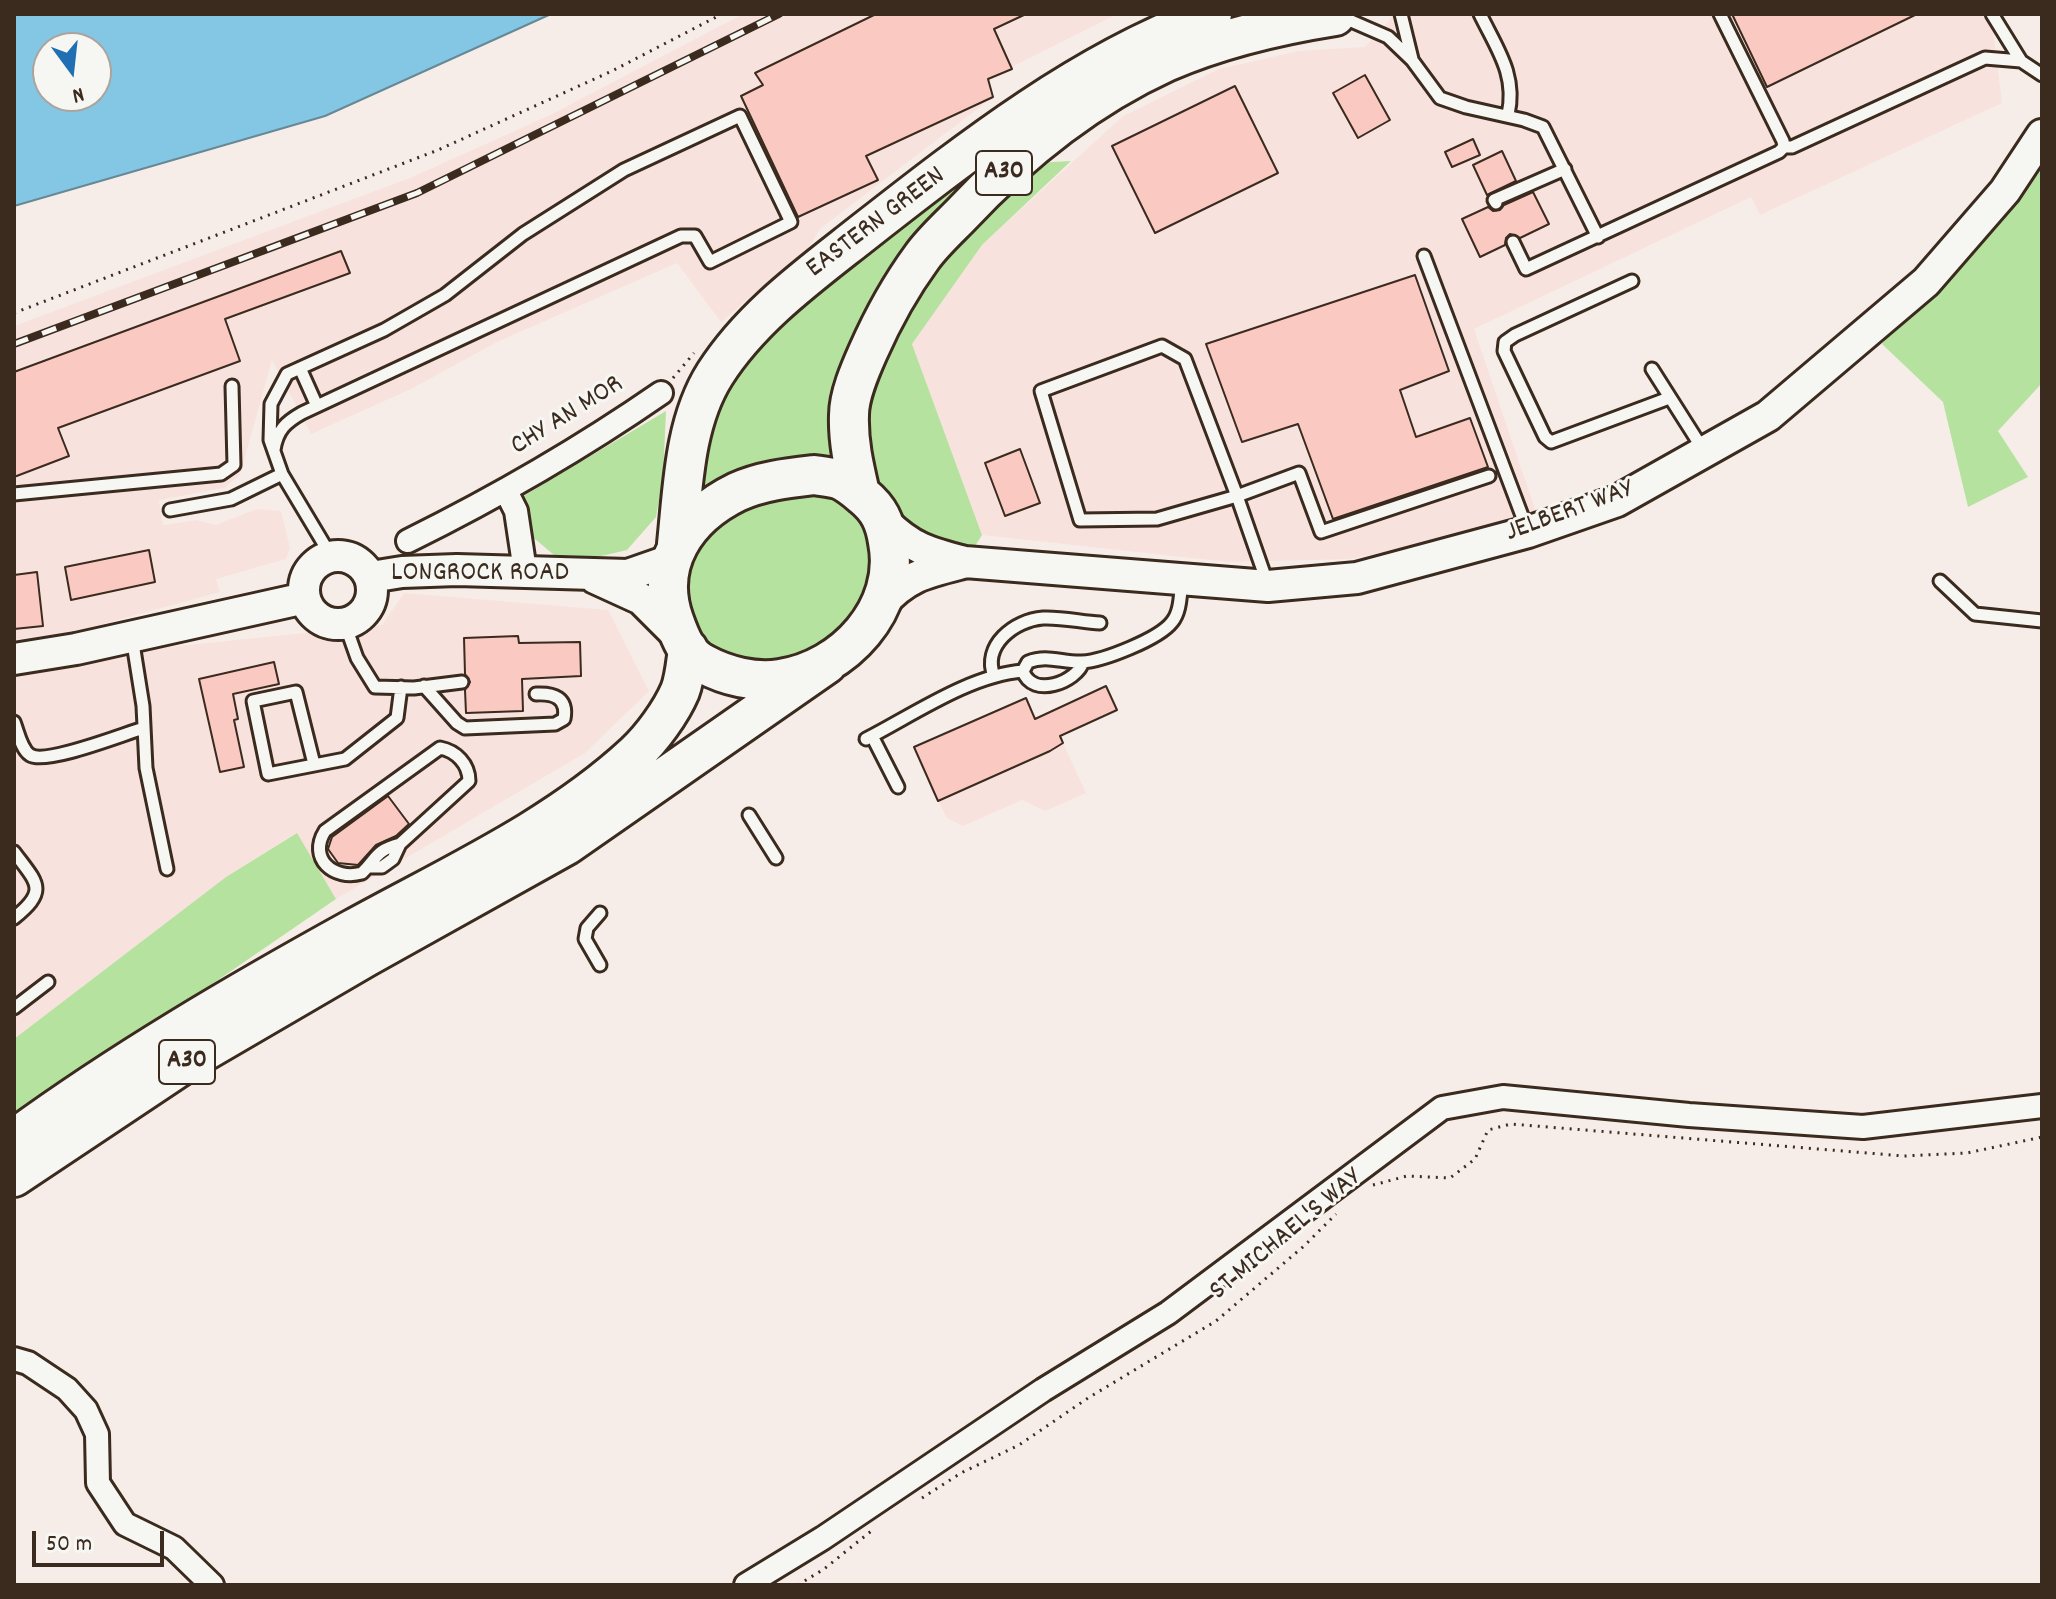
<!DOCTYPE html>
<style>
body{margin:0}
#map{position:relative;width:2056px;height:1599px;overflow:hidden;background:#f7ede8;font-family:Dekko,sans-serif}
canvas{display:block}
.frame{position:absolute;inset:0;border:16px solid #3b2a1e;pointer-events:none}
.north{position:absolute;left:32px;top:32px;width:80px;height:80px;box-sizing:border-box;background:#f6f6f2;border:2px solid #aba49d;border-radius:50%;rotate:165deg;font-size:22px;font-weight:700;line-height:32px;text-align:center;color:#3b2a1e}
.north::after{content:'';display:block;margin:auto;width:28px;height:36px;background:#1f6fb2;clip-path:polygon(50% 0,100% 100%,50% 72%,0 100%)}
.scale{position:absolute;left:32px;top:1531px;width:132px;height:36px;box-sizing:border-box;border:4px solid #3b2a1e;border-top:0;padding-left:10px;font-size:24px;line-height:28px;white-space:nowrap;color:#3b2a1e;-webkit-text-stroke:6px #f6f6f2;paint-order:stroke}
</style>
<div id="map">
<canvas width="2056" height="1599"></canvas>
<div class="frame"></div>
<div class="north">N</div>
<div class="scale">50 m</div>
</div>
<script>
const c = document.querySelector('canvas').getContext('2d');
c.lineJoin = 'round';
function fill(path, color) { c.fillStyle = color; c.fill(path, 'evenodd'); }
function strokePath(path, color, width, dash) { c.strokeStyle = color; c.lineWidth = width; c.lineCap = dash ? 'butt' : 'round'; c.setLineDash(dash || []); c.stroke(path); }
function write(font, color, halo, rows, align = 'center') {
  c.font = font + ' Dekko,sans-serif'; c.lineWidth = 6; c.setLineDash([]); c.textBaseline = 'middle'; c.strokeStyle = halo; c.fillStyle = color; for (const [text, x, y, turn = 0] of rows) {
    c.save(); c.translate(x, y); c.rotate((+turn || 0) * Math.PI / 180); c.textAlign = isNaN(turn) ? turn : align; if (halo) c.strokeText(text, 0, 0); c.fillText(text, 0, 0); c.restore();
  }
}
const built = new Path2D(`
 M743,14H1117L988,79L993,97L821,228L808,248L721,322L677,263L497,342L411,389L311,434L272,360L240,475L224,488L159,500L163,525L196,520L216,525L257,509L281,511L290,548L286,559L216,579L220,592L81,630L14,640V326L410,178L550,115Z
 M1395,14H1991L2002,103L1760,215L1751,197L1474,329L1537,515L1458,537L1350,559L1228,562L982,535L912,344L982,245L1123,116L1219,69L1298,51L1365,47Z
 M404,593L608,610L649,691L585,753L336,899L296,833L226,877L14,1039V653L153,632L159,648L382,625Z
 M1063,743L1086,793L1045,811L1022,800L963,826L947,818L938,801Z`);
const green = new Path2D(`
 M1071,161L982,245L912,344L982,535L965,562L840,480L703,515L686,458L740,340L979,166Z
 M2042,162V383L1998,431L2028,477L1968,507L1943,402L1882,344Z
 M666,411L663,477L656,517L627,550L597,557L554,555L529,534L520,498Z
 M789,492C800,492 816,490 826,494C886,516 881,583 844,624C823,648 790,663 758,664C746,664 729,657 717,653C700,647 694,632 689,616C688,609 684,600 684,593C683,552 721,517 754,500C764,495 778,495 789,492Z
 M297,833L336,899L14,1120V1039L226,877Z`);
const water = new Path2D(`
 M14,14H551L325,116L14,206ZM48,48H96V96H48Z`);
const building = new Path2D(`
 M876,14H1026L994,29L1012,69L988,79L993,97L866,156L878,180L798,217L741,96L763,85L755,73Z
 M1732,14H1917L1767,87Z
 M1365,75L1390,120L1358,138L1333,93Z
 M1235,86L1278,173L1155,233L1112,146Z
 M1473,139L1480,155L1452,167L1445,152Z
 M1502,151L1516,181L1487,195L1473,165Z
 M1533,192L1549,224L1520,238L1510,234L1506,238L1505,245L1480,257L1462,219L1488,207L1493,211L1500,210L1504,205Z
 M341,251L350,273L225,319L240,361L58,428L69,456L14,477V372Z
 M1415,275L1449,371L1400,390L1416,437L1470,418L1488,467L1333,519L1298,424L1242,442L1206,344Z
 M1020,449L1040,503L1005,516L985,463Z
 M149,550L155,582L71,600L65,567Z
 M37,572L43,626L14,629V575Z
 M518,636L519,643L580,642L581,676L522,679L523,711L466,713L465,690L470,682L465,674L464,638Z
 M274,662L279,684L233,694L238,719L234,720L244,767L220,772L199,679Z
 M1106,686L1117,710L1060,736L1063,743L1050,751L938,801L914,747L1026,698L1035,719Z
 M388,796L409,824L396,836L376,845L358,865L338,863L328,849L332,837Z`);
const path = new Path2D(`
 M14,313L438,150L612,71L722,14
 M673,378L694,353
 M1373,1185L1407,1176L1450,1178L1475,1159L1488,1130L1511,1124L1904,1156L1967,1153L2042,1137
 M922,1498L961,1473L1019,1445L1088,1398L1216,1321L1304,1246L1336,1214
 M798,1585L824,1569L875,1528`);
const lane = new Path2D(`
 M1401,14L1412,59
 M1480,14C1497,49 1517,75 1508,115
 M1720,14L1783,141L1784,147
 M1992,14L2021,61L2042,75
 M1342,17L1388,37L1412,60L1440,98L1466,107L1524,120L1543,127L1598,237
 M1496,203L1494,200L1565,169
 M1513,242L1526,269L1779,152L1784,147H1792L1985,58L2021,61
 M1424,256L1527,529
 M1632,281L1515,335L1505,342L1504,351L1545,437L1551,442L1669,398
 M1162,346L1185,359L1237,496L1157,519L1080,520L1041,391Z
 M300,368L317,406
 M1652,369L1704,451
 M274,450C277,430 286,422 302,413L681,236H695L710,262L791,222L740,116L624,170L523,234L445,295L384,330L287,374L271,404L270,440L282,474L331,556
 M14,494L221,474L234,465L232,386
 M170,510L231,499L282,474
 M1940,581L1975,614L2042,621
 M1268,585L1237,496L1299,473L1321,532L1489,476
 M345,624L357,658L375,687L414,688L462,682
 M132,637L143,706L146,768L167,869
 M1023,671L1028,662C1047,654 1063,663 1082,662C1103,661 1159,639 1172,622C1181,611 1180,594 1182,581
 M1023,671C1032,699 1077,682 1083,662
 M994,676C982,646 1014,620 1043,618C1061,617 1082,622 1100,623
 M424,686L457,723L465,728L555,724L564,719C568,698 554,693 536,694
 M14,722C18,732 21,749 30,755C46,765 123,734 144,728
 M872,736L898,787
 M866,739C913,715 970,675 1023,671
 M314,764L296,692L253,701L268,774L345,759L397,718L401,687
 M749,815L776,858
 M14,852C37,883 49,890 14,918
 M368,867H382L393,859L400,844L469,781C469,764 456,751 440,748L325,831C308,858 333,881 362,873C377,858 376,850 400,844
 M600,913L587,928L585,939L600,965
 M14,1008L48,982`);
const street = new Path2D(`
 M506,491L516,511L525,571
 M408,541C497,497 580,449 661,393
 M14,1359L28,1363L67,1389L86,1410L97,1434L98,1483L125,1524L174,1548L212,1585
 M746,1585L823,1538L1043,1390L1168,1313L1442,1108L1503,1097L1689,1115L1863,1127L2042,1106`);
const secondary = new Path2D(`
 M885,522C911,548 929,553 965,562L1268,586L1357,578L1528,532L1617,501L1768,416L1926,282L2005,191L2042,135
 M304 590a34 34 0 1 1 68 0a34 34 0 1 1-68 0Z
 M371,577L402,572L457,570L628,575L671,560
 M595,578L641,599L679,637
 M881,605C906,576 927,572 963,563
 M14,659L76,649L305,598`);
const highway = new Path2D(`
 M814,475C821,476 830,477 838,479C846,482 856,490 863,496C879,509 885,522 888,542C901,608 844,670 780,679C755,683 726,676 704,664C687,656 680,637 674,620C654,564 686,517 737,492C761,481 788,478 814,475Z
 M860,493C854,467 848,442 849,415C849,395 860,370 868,352C883,318 900,287 922,257C932,243 946,230 959,217C1018,154 1087,98 1166,62C1219,39 1278,25 1335,16
 M677,544C683,487 684,423 715,374C752,316 811,274 864,232C970,149 1085,59 1212,14
 M14,1139C121,1061 237,993 353,929C449,876 554,829 635,754C652,738 671,712 680,691C685,678 686,662 688,649
 M14,1177L191,1059L366,957L567,845L827,664`);
const rail = new Path2D(`
 M14,344L417,193L779,14`);
const shields = [
 [1004,173,56],
 [187,1062,56]
];
const shieldNames = [
 ["A30",1004,173],
 ["A30",187,1062]
];
const streetNames = [
 ["EASTERN GREEN",877,224,-37],
 ["CHY AN MOR",568,417,-32],
 ["JELBERT WAY",1570,513,-20],
 ["LONGROCK ROAD",480,575],
 ["ST MICHAEL'S WAY",1287,1236,-40]
];
fill(built, '#f8e2dd');
fill(green, '#b6e2a0');
fill(water, '#84c7e5');
strokePath(water, '#678895', 2);
fill(building, '#facac2');
strokePath(building, '#3b2a1e', 2);
strokePath(lane, '#3b2a1e', 17);
strokePath(street, '#3b2a1e', 28);
strokePath(secondary, '#3b2a1e', 36);
strokePath(highway, '#3b2a1e', 44);
strokePath(path, '#3b2a1e', 3, [2, 6]);
strokePath(lane, '#f6f6f2', 11);
strokePath(street, '#f6f6f2', 22);
strokePath(secondary, '#f6f6f2', 30);
strokePath(highway, '#f6f6f2', 38);
strokePath(rail, '#3b2a1e', 8);
strokePath(rail, '#f6f6f2', 5, [15]);
for (const [x, y, w] of shields) { const box = new Path2D(); box.roundRect(x - w / 2, y - 22, w, 44, 6); c.fillStyle = '#f6f6f2'; c.fill(box); strokePath(box, '#3b2a1e', 2); }
write('bold 26px', '#3b2a1e', null, shieldNames);
write('28px', '#3b2a1e', '#f6f6f2', streetNames);
</script>
